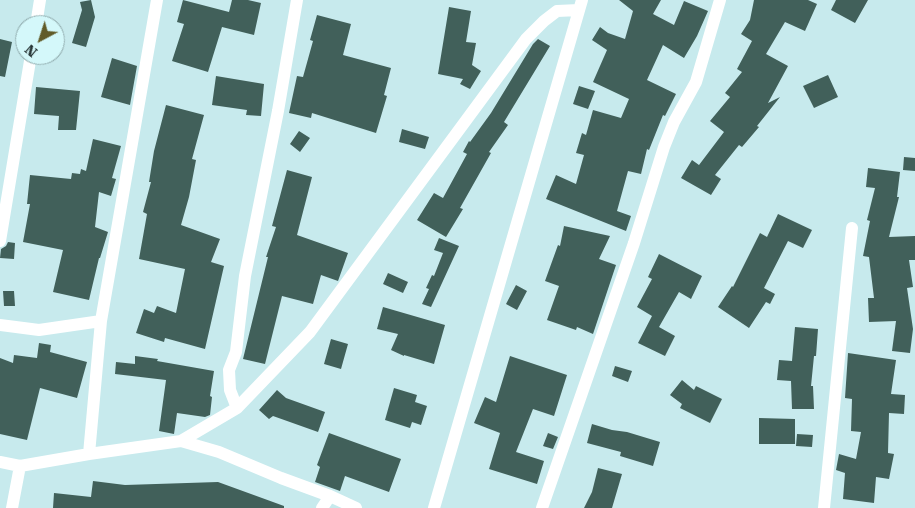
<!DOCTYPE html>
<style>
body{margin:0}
#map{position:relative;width:915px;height:508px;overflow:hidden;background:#c7eaed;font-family:"Roboto Serif",serif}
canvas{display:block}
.north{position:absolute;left:15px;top:15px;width:50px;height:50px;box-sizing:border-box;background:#d4f8fa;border:1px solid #8faaac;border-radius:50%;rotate:220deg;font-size:14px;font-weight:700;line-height:20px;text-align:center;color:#283637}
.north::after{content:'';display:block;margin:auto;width:18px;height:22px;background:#615b28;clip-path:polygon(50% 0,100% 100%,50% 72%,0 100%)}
</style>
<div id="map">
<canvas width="915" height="508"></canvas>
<div class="north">N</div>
</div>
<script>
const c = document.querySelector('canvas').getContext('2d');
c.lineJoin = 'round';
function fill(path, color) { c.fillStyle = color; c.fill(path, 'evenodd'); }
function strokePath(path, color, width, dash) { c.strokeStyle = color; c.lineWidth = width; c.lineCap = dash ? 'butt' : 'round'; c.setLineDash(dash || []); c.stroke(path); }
const building = new Path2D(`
 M91,0L95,17L86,47L72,43L82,10L80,2Z
 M183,0L229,12L232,0H248L261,3L254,35L222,27L208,72L172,61L184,24L177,22Z
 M619,0H661L653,14L674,25L684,1L708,11L697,36L684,58L663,45L647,80L676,94L665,116L663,115L649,150L647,149L641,174L628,171L617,211L631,216L626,231L546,199L556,175L576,184L584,155L576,153L582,133L586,135L593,110L621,118L629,99L593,82L607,50L592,40L600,27L608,33L625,39L633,11Z
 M754,0H808L817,4L805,31L785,22L766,54L788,66L768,103L780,97L757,126L759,127L742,147L739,145L715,175L721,179L711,195L681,178L692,160L699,165L724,132L710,121L730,97L725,93L742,72L737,69L752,41L741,34L750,20Z
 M836,0H868L855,23L831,10Z
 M449,7L471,11L466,42L476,43L472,65L481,71L470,89L460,84L463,79L438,74Z
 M317,15L351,24L343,55L391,68L384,95L387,96L376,133L312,113L311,118L289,113L297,76L303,77L313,41L310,40Z
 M0,39L12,42L5,77L0,76Z
 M538,39L550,46L504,122L508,125L489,152L491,153L460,208L463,209L446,237L417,220L434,193L443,198L467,154L463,152L469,141L470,142L491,113L533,44Z
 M112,58L137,66L130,105L101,97Z
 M828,75L838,97L814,108L803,86Z
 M216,76L264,84L261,116L246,115L247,110L212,105Z
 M579,86L595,91L588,109L573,104Z
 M36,87L80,91L76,130H58L59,116L34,114Z
 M166,105L204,115L192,159L196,160L189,197L181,225L220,239L211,262L224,266L205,349L165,338L164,342L136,333L144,309L154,313L157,306L176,313L185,269L139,259L147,214L143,212L151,182H149L154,151Z
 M402,129L429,137L425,149L399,142Z
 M299,131L310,138L300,152L290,144Z
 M93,139L121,146L112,178L116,179L111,196L99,192L95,227L108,232L100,258H99L89,300L53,292L63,250L23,242L30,204H27L30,175L71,179L72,173L80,174L81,169L86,171Z
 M904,157L915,158V171L903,170Z
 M868,168L900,172L897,197H899L889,237L915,236V260H909L913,287L907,288L913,329L910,353L892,351L896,321L869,322L868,298H874L869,257L863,256L870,221L867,220L875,188L866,187Z
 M287,170L312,177L297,235L348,253L338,281L321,275L313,304L282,296L265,364L243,359L268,257H266L276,227L272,226Z
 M778,214L812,230L803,248L788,241L764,288L775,294L770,304L766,302L749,328L718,307L732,286L733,287L760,233L767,237Z
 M564,226L610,236L599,259L616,265L593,334L577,327L576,330L547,320L559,286L545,281L558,245L560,246Z
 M439,238L459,246L431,307L422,304L429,289L426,288L432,275L434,276L443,253L434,250Z
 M8,242L15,243L14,259L0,258L1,249L6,246Z
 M659,254L702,276L691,299L679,292L659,327L675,336L665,356L638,343L652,316L637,307L652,279L648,277Z
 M388,273L408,282L403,293L383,284Z
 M516,285L527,291L517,310L506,304Z
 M3,291H14L15,306H4Z
 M383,307L445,325L434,364L404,355V356L391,350L398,334L377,329Z
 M795,327L818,329L816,356H814L811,386H813L814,409H792L791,381L777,380L779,360L792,361Z
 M331,339L348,344L341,369L324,364Z
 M39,343L51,345L50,352L87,362L77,398L40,388L27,440L0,434V358L13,363L14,355L37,358Z
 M848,353L896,360L891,394L905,395L904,414L889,413L888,453L894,454L889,479L876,477L874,503L843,499L845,473L836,470L839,454L856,459L861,432L851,431L852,399L845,398Z
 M135,356L158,359L157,361L214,371L210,396L212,397L210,415L205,417L177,413L174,434L159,431L166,380L115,374L116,362L135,364Z
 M510,356L567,375L554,416L533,409L516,452L544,461L537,484L489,469L500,433L474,423L485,397L496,402Z
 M615,366L632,371L628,382L612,376Z
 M682,380L694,390L696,386L722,399L710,423L680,408L682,404L670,395Z
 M394,388L417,395L415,402L427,406L421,425L412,422L410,428L385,420Z
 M277,390L286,398L325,412L318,432L273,416L269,419L259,410Z
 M759,418L795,419V444H759Z
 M592,424L612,430L627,432L660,442L653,466L620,456L621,452L587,443Z
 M329,433L401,459L389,492L345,476L340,491L315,482L320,467L317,465Z
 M548,433L558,437L553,449L543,446Z
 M797,434L813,435L812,447L796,446Z
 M598,468L622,474L612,508H584L592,492Z
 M93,481L125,485L218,482L284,506V508H53L54,493L91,497Z`);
const street = new Path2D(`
 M36,25L40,0
 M0,241L31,55
 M0,325L39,330L101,321
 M237,408L230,390L229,370L236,352L245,276L278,111L297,0
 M181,441L237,408L310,332L526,39L544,21L557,11L579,10
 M89,454L101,321L157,0
 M0,462L20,466L89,454L181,441L219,452L281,478L330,496L356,508
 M12,508L20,466
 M322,508L330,496
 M434,508L582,0
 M542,508L634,243L664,147L674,122L696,82L720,0
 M824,508L852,228`);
fill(building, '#41605a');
strokePath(street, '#fff', 12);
</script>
